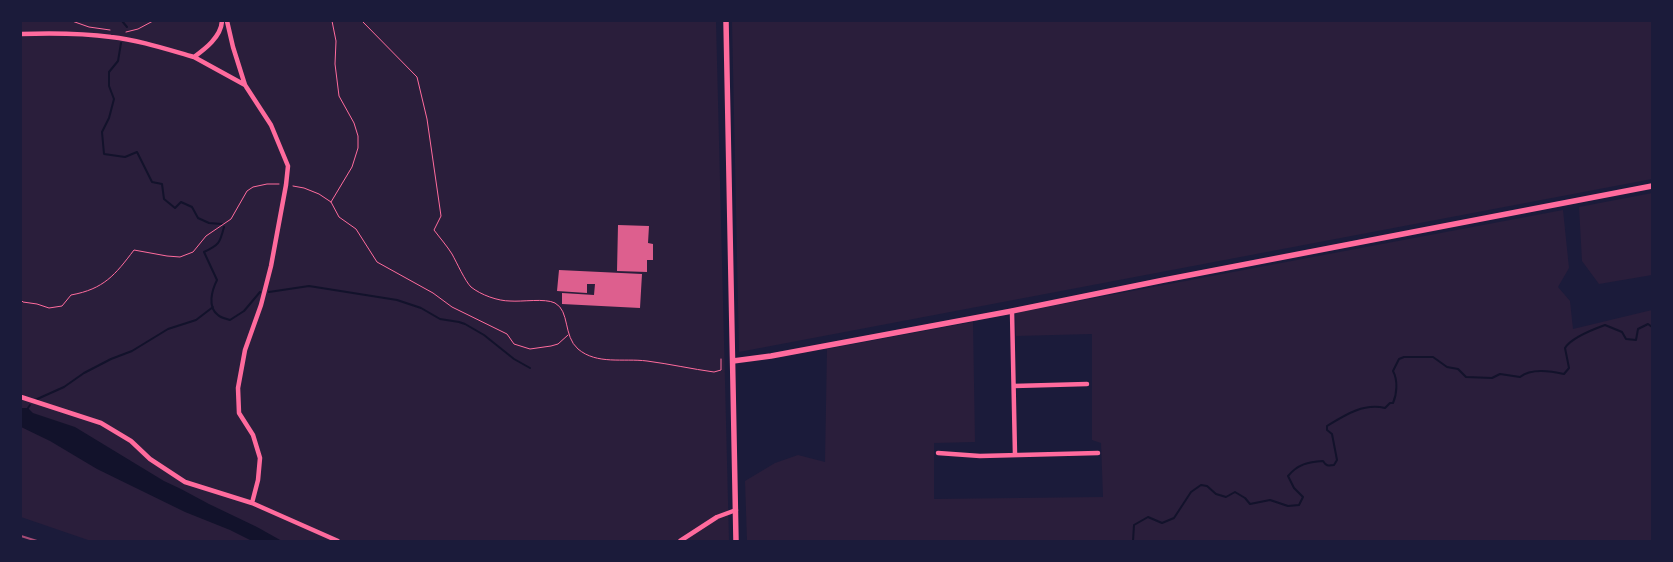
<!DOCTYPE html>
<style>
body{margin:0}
#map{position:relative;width:1673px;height:562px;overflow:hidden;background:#1b1b3a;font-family:"Alegreya Sans",sans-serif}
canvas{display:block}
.frame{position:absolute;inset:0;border:22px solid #1b1b3a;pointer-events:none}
</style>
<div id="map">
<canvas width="1673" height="562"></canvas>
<div class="frame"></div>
</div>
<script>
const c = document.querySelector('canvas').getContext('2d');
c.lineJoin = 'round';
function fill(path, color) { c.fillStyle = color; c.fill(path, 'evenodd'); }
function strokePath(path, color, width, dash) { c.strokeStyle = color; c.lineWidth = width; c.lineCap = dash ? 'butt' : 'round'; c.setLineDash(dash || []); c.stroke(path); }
const green = new Path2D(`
 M21,21H716L729,541H91L21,517Z
 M732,21H1652V179L739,352Z
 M1652,193V275L1599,284L1582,261L1579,207Z
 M1563,210L1569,268L1558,287L1570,301L1573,329L1652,310V541H747L745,481L775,463L798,455L825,462L827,349L973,322L975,442L934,443V499L1103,497L1101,443L1092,440V334L1016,336L1015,313Z`);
const water = new Path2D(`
 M21,408H28L33,413L75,427L164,481L181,489L209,504L257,527L282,541H252L230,530L185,512L97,469L50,441L21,427Z`);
const stream = new Path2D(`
 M122,21L127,27
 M121,43L118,61L109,72V86L114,99L109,118L102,132L104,154L125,157L137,152L152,182L162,184L164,199L175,208L181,202L192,207L198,218L209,223L222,224
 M224,227C220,243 219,245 204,252L217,280C212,290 207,307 218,315C221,318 227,319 230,320L244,311L260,292
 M269,292L309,286L397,300L421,308L440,319L459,322L465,324L484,335L514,359L530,368
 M35,400L64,387L84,373L111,359L132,351L168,329L196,320L213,307
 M28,408L30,405
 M1133,541L1134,525L1148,517L1162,523L1174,518L1191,492L1201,485L1207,486L1216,494L1226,497L1235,492L1245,498L1250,504L1270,500L1288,506L1299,505L1303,497L1294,488L1288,476C1298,464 1308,462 1323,461C1326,466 1328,466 1334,465L1337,460L1332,434L1327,430V426C1345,415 1363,403 1385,408L1390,403H1393C1397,394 1398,380 1393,371L1399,359L1404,357H1433L1447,367L1458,369L1466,377L1492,378L1500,374L1520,377C1531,368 1551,371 1564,374L1569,368L1565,348C1571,338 1594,329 1605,325L1622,332L1626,339L1636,340L1638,329L1648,324L1652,327`);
const building = new Path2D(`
 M618,225L649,226L648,243L653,244V260H647V272L617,271Z
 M559,270L642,274L640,308L562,304V293L594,295L595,284H587V293L557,291Z`);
const path = new Path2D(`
 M72,21L89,27L110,30
 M362,21L417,77L427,119L441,216L434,230C440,238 447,246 452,254C457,263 465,281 471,287C481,295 498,301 510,301C522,302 545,298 555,303C570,311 563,336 578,349C597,365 623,358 647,361C670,364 692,369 714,372L721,370V359
 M126,32L138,29L153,21
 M293,186L304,188L319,194L331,202L339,217L356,229L377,262L433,293L452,307L507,334L514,344L530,349L551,346L558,344L568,335
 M331,202L352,167L358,148V136L354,123L339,96L335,64L336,41L332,21
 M21,300L23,302L37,304L49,308L62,306L71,295C104,289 115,275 134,250L167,256L180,257L193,252L206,236L231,219L247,191L253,187L267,184H279`);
const minor = new Path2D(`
 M227,21L233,47L245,85
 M21,34C51,33 81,33 111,37C139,40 166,49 194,57C205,49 221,37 222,21
 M194,57L245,85L271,125L288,166L286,185L271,266L261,305L245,350L238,388L239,413L253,435L260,458L258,480L252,503
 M1012,311L1015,455
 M1014,386L1087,384
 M21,397L101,423L131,441L150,459L185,482L252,503L338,541
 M938,453L980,456L1098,453
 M680,541L717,517L736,510`);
const tertiary = new Path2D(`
 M726,21L736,541
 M733,361L771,356L1012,311L1164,280L1652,186`);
const rail = new Path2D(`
 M21,536L37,541`);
fill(green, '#2a1e3b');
fill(water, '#12122b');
strokePath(stream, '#12122b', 2);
fill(building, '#dd5f8e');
strokePath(path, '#ff6b9d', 1);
strokePath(minor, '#ff6b9d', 4.5);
strokePath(tertiary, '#ff6b9d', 5.5);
strokePath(rail, '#a44b75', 2);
</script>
